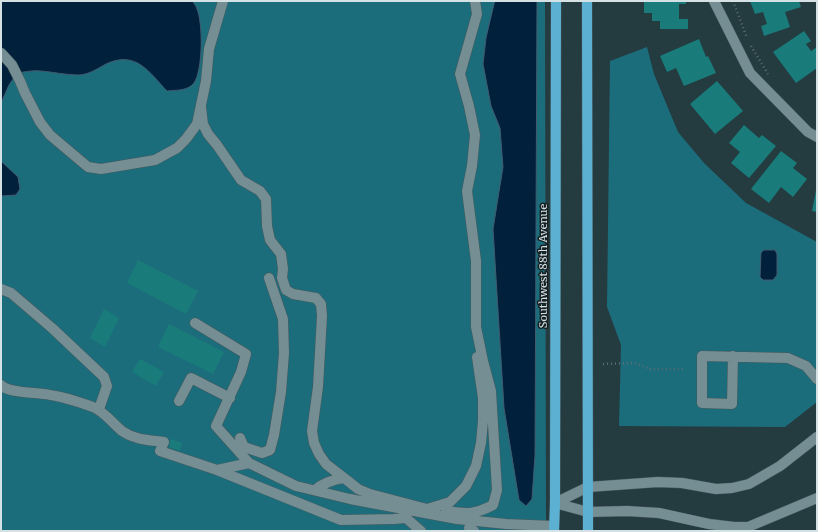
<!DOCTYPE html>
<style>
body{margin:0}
#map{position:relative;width:818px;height:532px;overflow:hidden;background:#243b40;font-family:Merriweather,serif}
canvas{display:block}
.frame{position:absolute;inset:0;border:2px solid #d5e2e5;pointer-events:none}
</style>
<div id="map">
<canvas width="818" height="532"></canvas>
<div class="frame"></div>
</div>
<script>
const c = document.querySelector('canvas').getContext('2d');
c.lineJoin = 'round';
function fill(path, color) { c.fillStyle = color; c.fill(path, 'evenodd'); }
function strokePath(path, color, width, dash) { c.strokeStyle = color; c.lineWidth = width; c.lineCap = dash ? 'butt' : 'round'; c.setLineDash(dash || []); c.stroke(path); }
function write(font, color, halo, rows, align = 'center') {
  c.font = font + ' Merriweather,serif'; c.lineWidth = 3; c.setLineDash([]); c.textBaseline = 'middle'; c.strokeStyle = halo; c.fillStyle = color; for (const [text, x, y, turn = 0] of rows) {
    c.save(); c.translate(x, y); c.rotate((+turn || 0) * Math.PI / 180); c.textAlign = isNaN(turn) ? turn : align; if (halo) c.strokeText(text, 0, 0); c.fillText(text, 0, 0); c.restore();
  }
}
const green = new Path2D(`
 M1,1H545L546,531H1Z
 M647,47L654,74L678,132L704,163L746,203L817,242V402L785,427L619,426L621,345L607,307L610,61Z`);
const water = new Path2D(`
 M1,1H192C194,3 196,6 197,9C203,23 203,70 194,83C188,91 176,90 167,91C149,72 136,50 106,64C97,69 88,75 78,75C66,75 53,72 41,71C33,70 25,72 17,73L9,85L1,103Z
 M495,1H537L535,455L532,499L526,506L519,500L504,408L493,229L503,167L500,128L491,106L483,64L486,38Z
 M1,161L18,177L20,189L16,195L1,196Z
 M764,250H775L777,254V275L773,280H763L760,277L761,253Z`);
const building = new Path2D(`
 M644,1H686V4H679V19H688V29H660V21H652V13H644Z
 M750,1H799L801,7L785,12L790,27L764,36L761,26L767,24L763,12L755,14Z
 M804,31L811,41L806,44L811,51L817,47V68L796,83L773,52Z
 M699,39L706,57L708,56L716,73L684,86L676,68L667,72L660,56Z
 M717,81L743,111L715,134L690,104Z
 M744,125L759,138L762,135L776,146L749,178L731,163L740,152L729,143Z
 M781,151L797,163L793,168L807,179L793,197L781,187L769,203L751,189Z
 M816,190H817V212L812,211Z
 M138,260L198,291L186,314L127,283Z
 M104,309L119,318L105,347L90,338Z
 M169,324L224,352L213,374L158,347Z
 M140,359L164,372L156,386L132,372Z
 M171,439L182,443L180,451L169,447Z`);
const path = new Path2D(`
 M733,1L747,38
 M751,46L768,74
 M603,364L633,363L638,364L650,369H685`);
const minor = new Path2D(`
 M714,1L750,73L808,132L817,137
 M1,53L12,65L20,81L25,93L40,122L50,135L82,162L88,167L101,169L155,160L177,148L186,139L197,124L206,81L209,49L223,1
 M201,107L203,124L208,134L217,145L241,180L260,191L266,199L267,226L270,240L281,254L283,269L282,278L286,290L293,294L316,298L321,304L322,316L318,387L312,431L314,443L319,454L326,464L348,481L358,489L370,494L427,509L450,502L466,486L476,466L481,443L483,421V398L477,357
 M1,289L11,293L52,328L104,377L107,386L99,409
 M195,323L246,354L241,372L216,426L249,463L296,486L350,499L457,519L506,524L554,526
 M733,356L732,404L702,403V356L788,358L806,366L817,379
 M1,385C10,394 37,392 50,395C65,397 79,402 93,407C105,412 112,423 122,431C135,440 149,440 164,442L160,451L217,470L341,520L394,519L406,518L421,531
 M179,401L191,378L230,398
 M240,438L244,447L262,453L270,450L274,435L281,392L284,353L283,319L269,278
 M217,470L249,463
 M315,490C323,483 332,480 343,478
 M555,503L588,487L658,482L682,483L716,489L732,488L749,484L780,466L817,437
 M555,503L588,512L627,511L659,513L709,524L734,527H748L817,498
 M446,511C467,514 474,515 493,505L497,490L491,391L483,361L476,327V261L467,191L472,166L475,135L469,106L460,74L477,14L475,1
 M469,528L474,531`);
const major = new Path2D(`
 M587,1L588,531
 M554,531L555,503L556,1`);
const streetNames = [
 ["Southwest 88th Avenue",544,266,-90]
];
fill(green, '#1c6d7b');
fill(water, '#01203c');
strokePath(water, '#415a6f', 1);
fill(building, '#197c7b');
strokePath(minor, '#44585c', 11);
strokePath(major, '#44585c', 11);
strokePath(path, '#5a6e72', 2.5, [1, 3]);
strokePath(minor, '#748e93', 10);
strokePath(major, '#5cb1d3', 10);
write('11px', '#d5e2e5', '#162023', streetNames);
</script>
